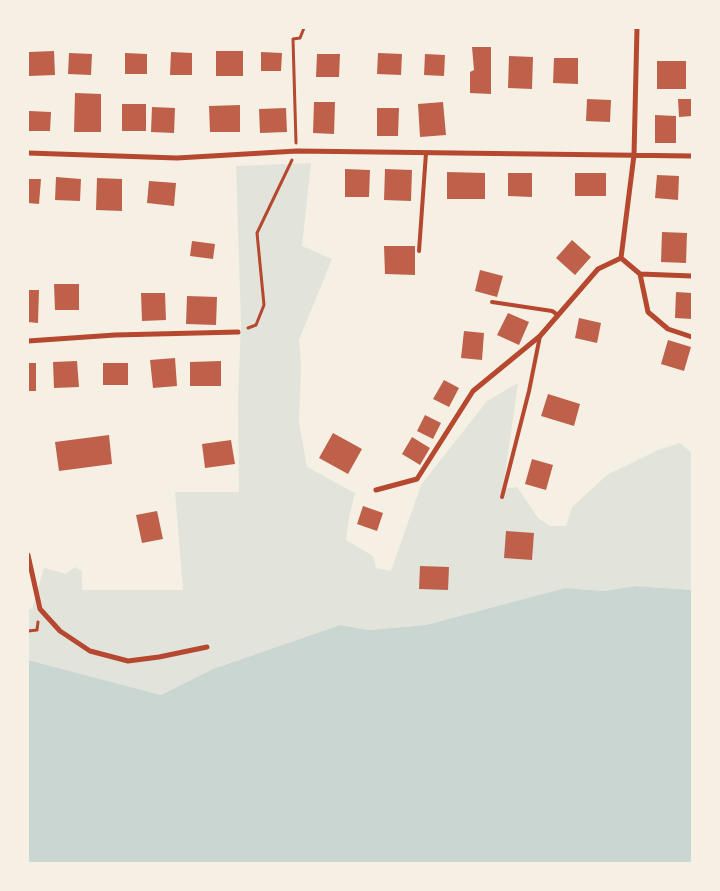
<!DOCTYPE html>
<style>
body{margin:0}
#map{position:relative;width:720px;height:891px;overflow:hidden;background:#f6efe4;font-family:"Open Sans",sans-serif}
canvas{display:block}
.frame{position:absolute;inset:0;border:29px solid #f6efe4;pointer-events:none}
</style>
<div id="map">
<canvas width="720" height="891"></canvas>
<div class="frame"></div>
</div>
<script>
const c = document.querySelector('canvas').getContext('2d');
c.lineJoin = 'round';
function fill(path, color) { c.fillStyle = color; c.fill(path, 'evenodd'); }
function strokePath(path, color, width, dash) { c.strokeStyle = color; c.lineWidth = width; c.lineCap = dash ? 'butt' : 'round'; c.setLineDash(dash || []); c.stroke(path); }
const green = new Path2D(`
 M311,163L302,246L332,259L299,340L301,364L299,422L307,467L355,493L349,518L346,540L373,556L376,568L391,571L421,485L487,401L518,383L503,489L517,487L538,518L550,526H566L572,507L607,475L658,450L680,443L692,453V590L636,586L603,591L565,588L426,625L369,630L340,625L213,669L161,695L28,660V608L32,609L44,568L66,574L75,567L82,571V590H183L175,492H239L238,401L241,323L236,166Z`);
const water = new Path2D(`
 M636,586L692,590V863H28V660L161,695L213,669L340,625L369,630L426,625L565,588L603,591Z`);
const building = new Path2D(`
 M472,47H491V94L470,93V72L474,70Z
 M54,51L55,75L29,76V52Z
 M216,51H243V76H216Z
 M171,52L192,53V75H170Z
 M261,52L282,53L281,71H261Z
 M69,53L92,54L91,75L68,74Z
 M125,53L147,54V74H125Z
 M378,53L402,54L401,75L377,74Z
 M317,54H340L339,77H316Z
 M425,54L445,55L444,76L424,75Z
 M509,56L533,57L532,89L508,88Z
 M554,58H578V84L553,83Z
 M657,61H686V89H657Z
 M75,93L101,94V132H74Z
 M587,99L611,100L610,122L586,121Z
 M678,99H692V116L679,117Z
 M314,102H335L334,134L313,133Z
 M443,102L446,135L420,137L418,104Z
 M122,104H146V131H122Z
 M240,105V132H210L209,106Z
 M152,107L175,108L174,133L151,132Z
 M286,108L287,132L260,133L259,109Z
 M377,108H399L398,136H377Z
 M29,111L51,112L50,131H29Z
 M655,115L676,116V143H655Z
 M345,169L370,170L369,197H345Z
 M385,169L412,170L411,201L384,200Z
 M447,172L485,173V199H447Z
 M508,173H532V197L508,196Z
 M575,173H606V196H575Z
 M657,175L679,176L678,200L655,198Z
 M56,177L81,179L80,201L55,200Z
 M97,178L122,179V211L96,210Z
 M28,179H41L39,204L28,203Z
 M149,181L176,183L174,206L147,203Z
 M662,232L687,233L686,263L661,262Z
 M572,240L591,257L575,275L556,258Z
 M192,241L215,244L213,259L190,256Z
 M384,246H415V275L385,274Z
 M480,270L503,276L497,297L475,291Z
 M54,284H79V310H55Z
 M28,290H39L38,323L28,322Z
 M676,292L692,293V319L675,318Z
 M141,293H165L166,320L142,321Z
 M187,296L217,297L216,325L186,324Z
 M508,313L529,322L519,345L497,335Z
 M579,318L601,323L597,343L575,338Z
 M464,331L484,333L482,360L461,358Z
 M668,340L691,347L684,371L661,364Z
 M175,358L177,386L153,388L150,360Z
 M77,361L79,387L54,388L53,362Z
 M221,361V386H190V362Z
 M28,363H36V391H28Z
 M103,363H128V385H103Z
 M444,380L459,388L449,407L433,399Z
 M548,394L580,404L574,426L541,416Z
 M425,415L441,423L433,439L417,431Z
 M333,433L362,449L348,474L319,458Z
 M109,435L112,464L59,471L55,442Z
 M412,437L430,448L420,465L402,454Z
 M231,440L235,464L205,468L202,444Z
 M532,459L553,465L546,490L525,484Z
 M363,506L383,513L377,531L357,524Z
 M157,511L163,539L142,543L136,515Z
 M506,531L534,533L532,560L504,558Z
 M420,566L449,567L448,590L419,589Z`);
const path = new Path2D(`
 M296,143L293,39L300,38L304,28
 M248,328L256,325L264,305L257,233L292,160
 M28,631L37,630L38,622`);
const service = new Path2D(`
 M419,251L426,153
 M492,302L552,311L558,315
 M502,497L529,391L540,336`);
const minor = new Path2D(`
 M28,153L177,158L297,151L692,156
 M621,258L640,274L692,276
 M640,274L648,312L668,329L692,337
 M28,341L115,335L238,332
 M376,490L417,479L473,391L540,336L598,269L621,258L634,155L637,28
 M28,555L40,609L60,631L90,651L128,661L159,657L207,647`);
fill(green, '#e2e4dc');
fill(water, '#c9d6d2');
fill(building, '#bf614a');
strokePath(path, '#b5482f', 3);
strokePath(service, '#b5482f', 4);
strokePath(minor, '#b5482f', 5);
</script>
